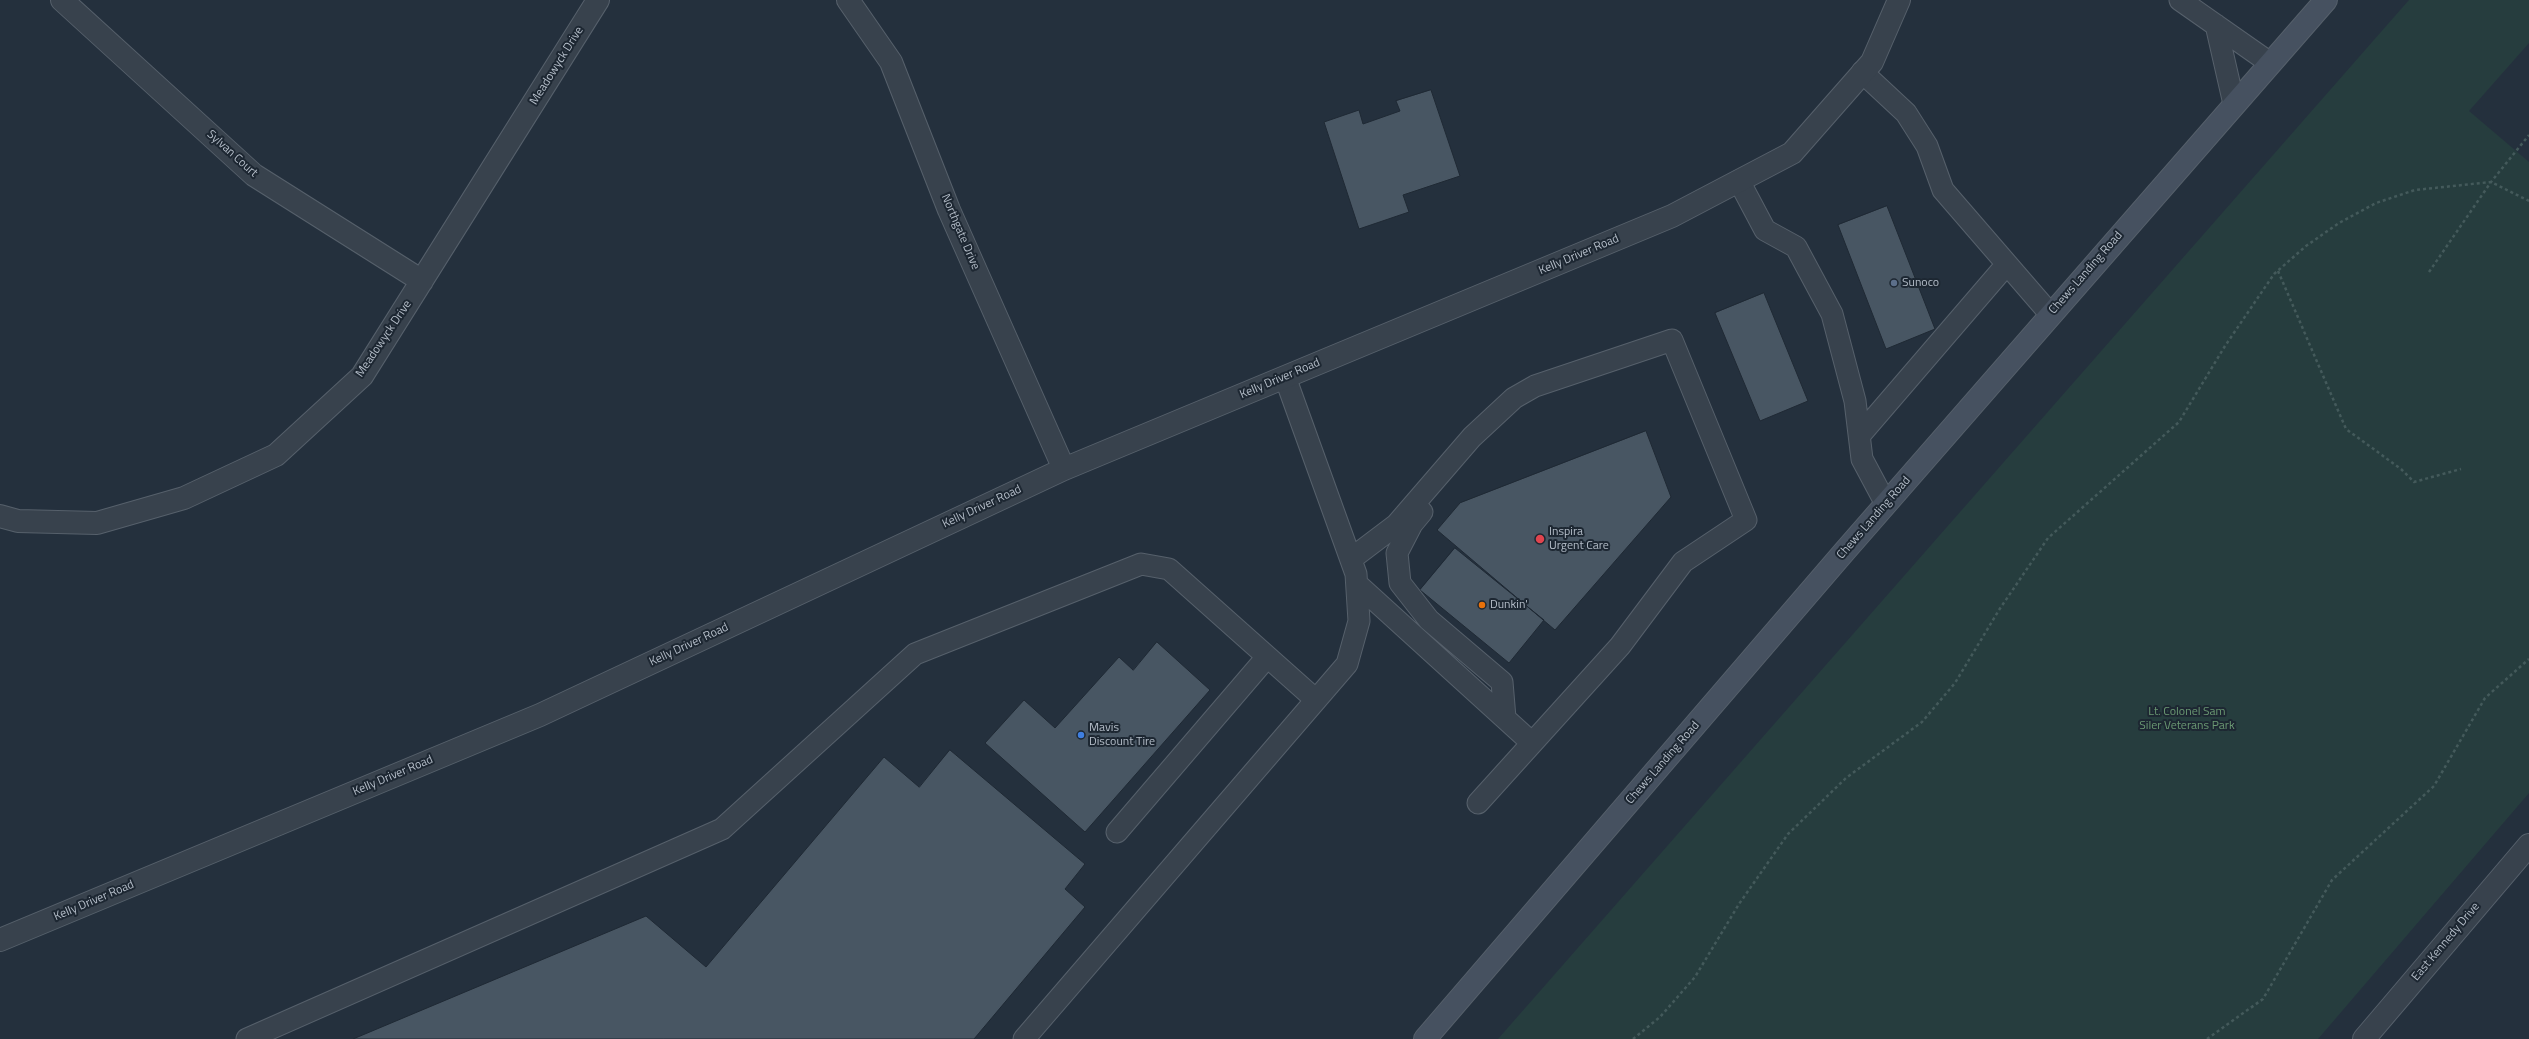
<!DOCTYPE html>
<style>
body{margin:0}
canvas{display:block;background:#24303d}
</style>
<canvas width="2529" height="1039"></canvas>
<script>
const c = document.querySelector('canvas').getContext('2d');
c.lineJoin = 'round';
function fill(path, color) { c.fillStyle = color; c.fill(path, 'evenodd'); }
function strokePath(path, color, width, dash) { c.strokeStyle = color; c.lineWidth = width; c.lineCap = dash ? 'butt' : 'round'; c.setLineDash(dash || []); c.stroke(path); }
function write(font, color, halo, rows, align = 'center') {
  c.font = font + ' "Titillium Web",sans-serif'; c.lineWidth = 4; c.setLineDash([]); c.textBaseline = 'middle'; c.strokeStyle = halo; c.fillStyle = color; for (const [text, x, y, turn = 0] of rows) {
    c.save(); c.translate(x, y); c.rotate((+turn || 0) * Math.PI / 180); c.textAlign = isNaN(turn) ? turn : align; if (halo) c.strokeText(text, 0, 0); c.fillText(text, 0, 0); c.restore();
  }
}
const green = new Path2D(`
 M2409,0H2529V43L2469,111L2529,162V793L2318,1039H1498Z`);
const building = new Path2D(`
 M1431,90L1460,176L1403,195L1409,212L1359,229L1324,122L1359,110L1363,124L1400,111L1396,101Z
 M1887,206L1935,329L1886,349L1838,225Z
 M1764,293L1808,401L1760,421L1715,313Z
 M1646,431L1671,497L1555,630L1437,530L1460,503Z
 M1455,548L1544,620L1509,663L1420,590Z
 M1157,642L1210,690L1085,832L985,743L1024,700L1055,728L1119,657L1133,670Z
 M950,750L1085,864L1065,889L1085,907L974,1039H353L646,916L706,967L884,757L919,787Z`);
const path = new Path2D(`
 M2278,271L2346,429L2401,469L2414,482L2461,469
 M2429,272L2491,182L2529,135
 M1633,1039L1660,1017L1695,977L1739,904L1788,834L1846,778L1922,722L1955,683L1999,610L2048,538L2179,422L2225,346L2274,274L2306,246L2339,223L2376,203L2415,190L2491,182L2529,201
 M2207,1039L2263,999L2332,880L2434,786L2485,698L2529,659`);
const lane = new Path2D(`
 M2180,0L2270,63
 M2216,25L2234,104
 M1862,72L1906,113L1927,146L1943,190L2051,315
 M1739,181L1765,230L1796,247L1832,314L1855,401L1862,459L1886,504
 M1860,435L2007,264
 M1422,512L1412,524L1397,553L1400,583L1429,620L1502,682L1505,718
 M1351,559L1396,525L1472,437L1514,398L1535,386L1672,340L1746,520L1683,562L1620,646L1478,803
 M1357,584L1532,743
 M1117,832L1267,657
 M247,1039L722,829L915,654L1141,564L1169,569L1316,700
 M1024,1039L1347,664L1359,621L1356,574L1285,377`);
const street = new Path2D(`
 M62,0L254,175L422,281
 M848,0L891,62L949,210L1064,469
 M0,516L18,521L97,523L184,498L276,455L362,376L598,0
 M0,940L540,715L1064,469L1672,216L1792,153L1872,62L1899,0
 M2364,1039L2529,845`);
const secondary = new Path2D(`
 M1425,1039L1844,552L2326,0`);
const markers = [
 [1894,283,4,"#5c6f8a"],
 [1540,539,5,"#e0444e"],
 [1482,605,4,"#e8710a"],
 [1081,735,4,"#3f7fe0"]
];
const streetNames = [
 ["Meadowyck Drive",557,66,-58],
 ["Sylvan Court",232,154,42],
 ["Northgate Drive",960,232,67],
 ["Kelly Driver Road",1579,255,-23],
 ["Chews Landing Road",2086,273,-49],
 ["Meadowyck Drive",384,339,-56],
 ["Kelly Driver Road",1280,379,-23],
 ["Kelly Driver Road",982,507,-25],
 ["Chews Landing Road",1874,518,-49],
 ["Kelly Driver Road",689,645,-25],
 ["Chews Landing Road",1663,763,-49],
 ["Kelly Driver Road",393,776,-23],
 ["Kelly Driver Road",94,901,-23],
 ["East Kennedy Drive",2446,942,-50]
];
const poiNames = [
 ["Sunoco",1902,283],
 ["Inspira",1549,532],
 ["Urgent Care",1549,546],
 ["Dunkin'",1490,605],
 ["Mavis",1089,728],
 ["Discount Tire",1089,742]
];
const parkNames = [
 ["Lt. Colonel Sam",2187,712],
 ["Siler Veterans Park",2187,726]
];
fill(green, '#263d3e');
fill(building, '#485663');
strokePath(building, '#1f2934', 1);
strokePath(lane, '#56606b', 23);
strokePath(street, '#56606b', 24);
strokePath(secondary, '#56606b', 24);
strokePath(path, '#445a5b', 2.5, [3, 3]);
strokePath(lane, '#38424d', 21);
strokePath(street, '#38424d', 22);
strokePath(secondary, '#465160', 22);
for (const [x, y, r, color] of markers) { const dot = new Path2D(); dot.arc(x, y, r, 0, 2 * Math.PI); c.fillStyle = color; c.fill(dot); strokePath(dot, '#1d2732', 1.5); }
write('12px', '#b4bdc8', '#1d2732', streetNames);
write('12px', '#b4bdc8', '#1d2732', poiNames, 'left');
write('12px', '#6b9973', '#1d2732', parkNames);
</script>
